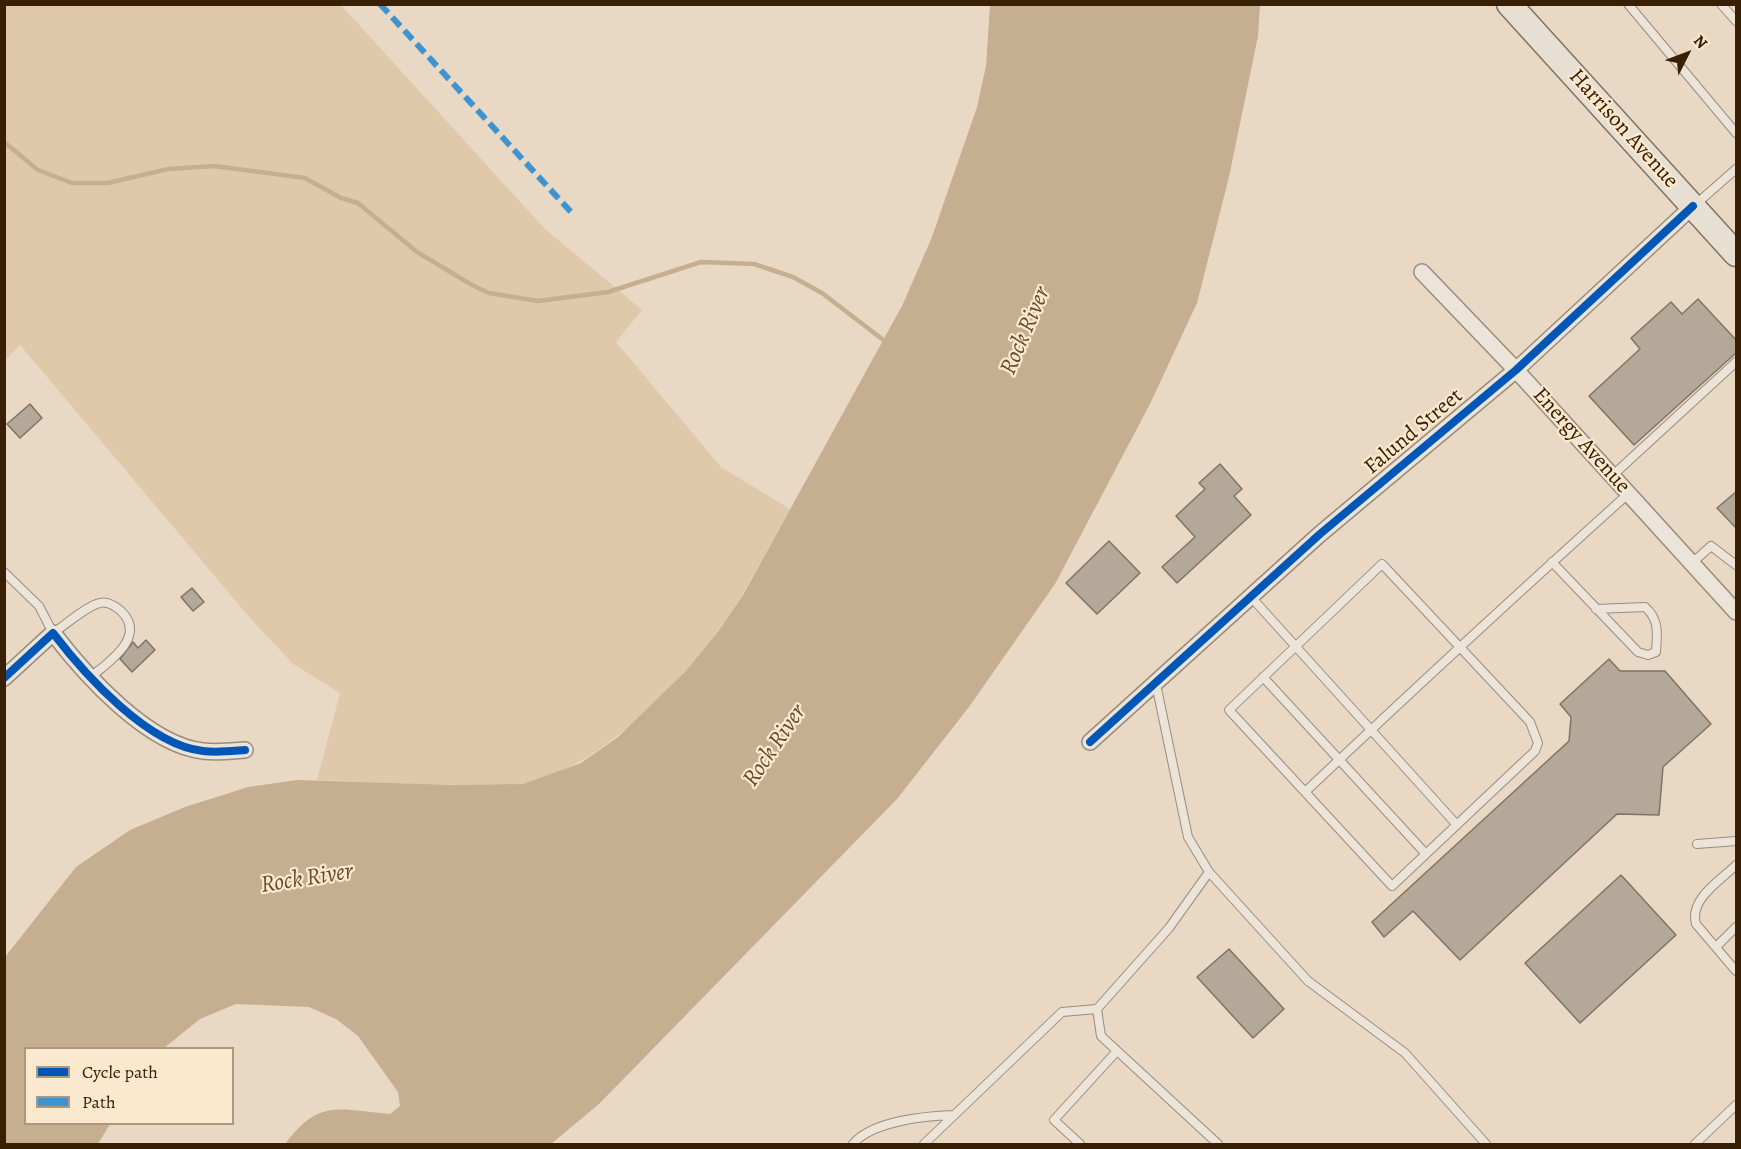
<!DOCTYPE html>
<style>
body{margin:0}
#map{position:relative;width:1741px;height:1149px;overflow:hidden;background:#e9d9c4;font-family:Alegreya,serif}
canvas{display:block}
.frame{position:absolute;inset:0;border:6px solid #392004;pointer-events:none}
.legend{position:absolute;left:24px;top:1047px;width:210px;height:78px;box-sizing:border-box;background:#fae8cf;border:2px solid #ad987e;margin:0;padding:8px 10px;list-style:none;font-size:18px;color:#392004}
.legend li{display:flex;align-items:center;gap:12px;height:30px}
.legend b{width:30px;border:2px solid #ad987e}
.north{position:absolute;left:1657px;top:24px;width:60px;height:60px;-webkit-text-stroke:4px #fae8cf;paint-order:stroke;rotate:48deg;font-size:16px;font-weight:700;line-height:24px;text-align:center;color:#392004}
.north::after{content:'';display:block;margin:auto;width:21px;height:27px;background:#392004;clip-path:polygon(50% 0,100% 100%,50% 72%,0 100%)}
</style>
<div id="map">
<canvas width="1741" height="1149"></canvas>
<div class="frame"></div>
<ul class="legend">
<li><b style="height:8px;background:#0057b8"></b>Cycle path</li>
<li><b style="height:8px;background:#3e94d1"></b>Path</li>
</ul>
<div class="north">N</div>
</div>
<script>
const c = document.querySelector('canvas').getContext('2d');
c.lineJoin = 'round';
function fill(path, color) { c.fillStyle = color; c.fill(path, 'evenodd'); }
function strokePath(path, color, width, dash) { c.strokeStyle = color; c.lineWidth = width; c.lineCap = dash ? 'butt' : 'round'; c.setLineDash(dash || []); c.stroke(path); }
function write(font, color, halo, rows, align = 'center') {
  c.font = font + ' Alegreya,serif'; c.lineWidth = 4.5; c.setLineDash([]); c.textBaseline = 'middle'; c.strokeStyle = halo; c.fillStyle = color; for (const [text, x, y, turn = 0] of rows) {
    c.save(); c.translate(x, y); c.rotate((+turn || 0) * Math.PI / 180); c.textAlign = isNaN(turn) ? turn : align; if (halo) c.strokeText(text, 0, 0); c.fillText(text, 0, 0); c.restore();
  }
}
const green = new Path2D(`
 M5,5H341L544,228L642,310L616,342L721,467L790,509C767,550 746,592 719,631C679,687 592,773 522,784C507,786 491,784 476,785C423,785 370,782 317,780L340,693L293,664L250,618L20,345L5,360Z`);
const water = new Path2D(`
 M990,5H1260L1258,36L1229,177L1197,303L1150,404L1055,584L969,707L897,799L599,1104L551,1144H285C320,1098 338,1110 390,1114L400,1106L398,1092L358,1036L336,1019L309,1007L236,1004L200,1019L164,1048H26V1124H110L98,1144H5V957L76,867L130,830L185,807L248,787L297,780L454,785L523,784L581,763L618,737L686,671L718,632L743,595L903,304L932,237L977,107L986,66Z`);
const stream = new Path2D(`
 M4,142L38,170L72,183H108L168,169L214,166L305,178L341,198L358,203L417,252L472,285L489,293L538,301L608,292L701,262L754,264L793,277L822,293L886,342`);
const building = new Path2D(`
 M1698,299L1737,341V352L1634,445L1589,396L1640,349L1631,338L1671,302L1682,314Z
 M30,404L42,418L20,438L7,424Z
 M1220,464L1242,489L1234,496L1251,515L1177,583L1162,567L1195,537L1176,516L1205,489L1199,483Z
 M1737,491V529L1717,508Z
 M1109,541L1140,573L1097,614L1066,583Z
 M192,588L204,602L193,611L181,597Z
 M146,640L155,650L132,672L120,659L133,642L138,648Z
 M1609,659L1620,671H1665L1711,724L1663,767L1659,815L1617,814L1460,960L1413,911L1384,937L1372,922L1569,741L1571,717L1560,704Z
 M1621,875L1676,935L1580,1023L1525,963Z
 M1229,949L1284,1009L1253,1038L1197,977Z`);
const lane = new Path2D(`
 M1628,4L1736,133
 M1721,4L1736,21
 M1695,205L1736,169
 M1612,476L1736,362
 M1552,562L1638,652L1648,655L1656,652C1657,634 1660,620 1645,607L1596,609
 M1692,563L1711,546L1736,565
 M4,572L39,606L53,633C64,626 88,605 100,603C108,601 115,606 121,611C147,636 110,661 92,676
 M1251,597L1457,825
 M1263,677L1426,854
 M1156,684L1188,837L1209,872L1308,981L1405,1053L1486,1144
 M1305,792L1229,710L1382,564L1530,722L1538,743L1535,751L1392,886L1305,792C1412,691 1519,592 1628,494
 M1697,844L1736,841
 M1736,865C1720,881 1689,899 1696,924L1736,971
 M1716,947L1736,927
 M1097,1009L1101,1036L1218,1144
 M853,1144C872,1121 925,1116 954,1115
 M924,1144L1062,1012L1097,1009L1169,928L1209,872
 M1080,1144L1054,1120L1117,1051
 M1695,1144L1736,1105`);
const street = new Path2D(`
 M1422,272L1516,370L1736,612
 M4,678L53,633C85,675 148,745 203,751C217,753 232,751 245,750
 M1090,742L1320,534L1516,370L1693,206`);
const primary = new Path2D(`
 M1509,4L1736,254`);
const quiet = new Path2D(`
 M380,4L571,212`);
const cycleway = new Path2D(`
 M4,678L53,633C85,675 148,745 203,751C217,753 232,751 245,750
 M1090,742L1320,534L1516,370L1693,206`);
const streetNames = [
 ["Harrison Avenue",1623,129,48],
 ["Falund Street",1414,432,-40],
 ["Energy Avenue",1581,441,48]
];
const waterNames = [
 ["Rock River",1026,331,-67],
 ["Rock River",775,746,-56],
 ["Rock River",307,879,-9]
];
fill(green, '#e0c9ab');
fill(water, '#c6ae90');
strokePath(stream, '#c6ae90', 4.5);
fill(building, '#b4a898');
strokePath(building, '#7f7364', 1.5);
strokePath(lane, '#988c7d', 10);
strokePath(street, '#988c7d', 18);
strokePath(primary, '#7f7364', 27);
strokePath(lane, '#ece4d9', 8);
strokePath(street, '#ece4d9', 15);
strokePath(primary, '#e8dfd3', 24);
strokePath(quiet, '#3e94d1', 6, [12, 6]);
strokePath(cycleway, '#0057b8', 8);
write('22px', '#392004', '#fae8cf', streetNames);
write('italic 24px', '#654b2d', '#fae8cf', waterNames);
</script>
